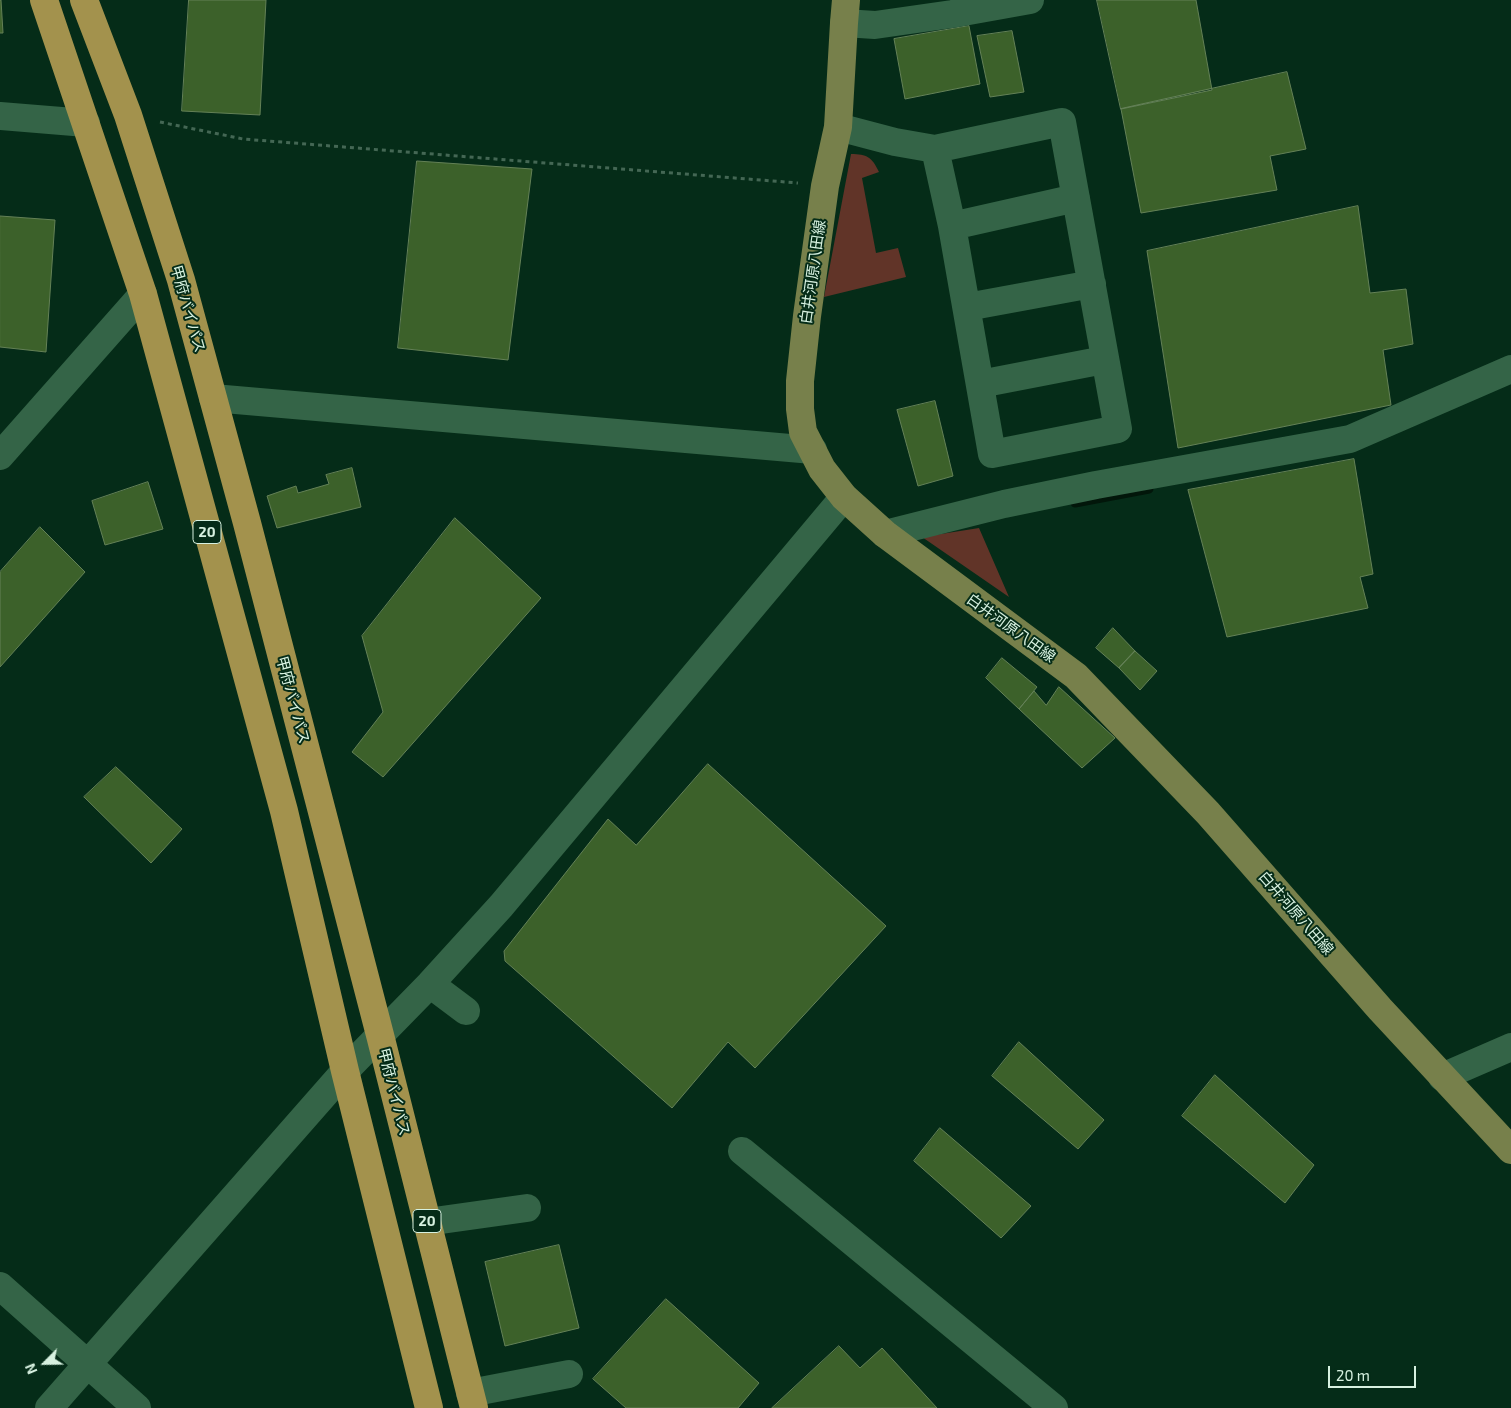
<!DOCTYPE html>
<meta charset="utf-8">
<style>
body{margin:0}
#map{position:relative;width:1511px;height:1408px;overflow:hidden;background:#052c18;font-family:"Exo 2",sans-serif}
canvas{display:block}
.north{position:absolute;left:20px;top:1338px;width:50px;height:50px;-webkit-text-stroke:4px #052c18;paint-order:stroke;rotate:247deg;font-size:14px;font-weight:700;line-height:20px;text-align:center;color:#d7f1e0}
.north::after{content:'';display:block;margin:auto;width:18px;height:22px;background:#d7f1e0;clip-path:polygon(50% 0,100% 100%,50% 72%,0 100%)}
.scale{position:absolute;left:1328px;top:1366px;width:88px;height:22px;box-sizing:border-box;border:2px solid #d7f1e0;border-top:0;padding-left:6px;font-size:15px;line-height:18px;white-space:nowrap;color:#d7f1e0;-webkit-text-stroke:4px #052c18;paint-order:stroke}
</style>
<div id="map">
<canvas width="1511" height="1408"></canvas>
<div class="north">N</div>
<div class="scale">20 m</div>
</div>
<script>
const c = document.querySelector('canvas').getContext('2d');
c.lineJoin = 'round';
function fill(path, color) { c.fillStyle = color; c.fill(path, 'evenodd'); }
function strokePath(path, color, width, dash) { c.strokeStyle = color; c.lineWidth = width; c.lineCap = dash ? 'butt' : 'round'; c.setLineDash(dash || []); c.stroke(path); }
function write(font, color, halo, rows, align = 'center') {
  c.font = font + ' "Exo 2","Noto Sans JP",sans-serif'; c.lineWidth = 4; c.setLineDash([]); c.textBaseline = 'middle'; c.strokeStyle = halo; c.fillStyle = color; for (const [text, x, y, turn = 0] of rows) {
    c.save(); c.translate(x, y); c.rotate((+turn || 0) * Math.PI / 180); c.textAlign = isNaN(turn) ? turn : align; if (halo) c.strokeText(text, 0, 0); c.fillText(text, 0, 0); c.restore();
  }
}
const green = new Path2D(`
 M851,154C867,154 872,157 879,172L862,178L876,253L898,248L906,277L824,297Z
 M979,528L1009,597L922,537Z`);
const stream = new Path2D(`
 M1075,503L1149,489`);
const building = new Path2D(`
 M0,0H1L3,33H0Z
 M189,0H266L260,115L182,111Z
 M1097,0H1196L1212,90L1121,109Z
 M969,26L980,84L905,99L894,39Z
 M1012,31L1024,92L990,97L977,36Z
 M1287,72L1306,149L1270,156L1277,190L1141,213L1121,109Z
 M417,161L532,169L508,360L398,348Z
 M1358,206L1370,293L1406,289L1413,344L1383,350L1391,405L1178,448L1147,251Z
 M0,216L55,220L46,352L0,347Z
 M935,401L953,476L918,486L897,410Z
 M1354,459L1373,574L1360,577L1368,608L1227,637L1188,490Z
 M352,468L361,507L277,528L267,496L296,486L298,493L329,484L326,475Z
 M148,482L163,529L105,545L92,501Z
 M455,518L541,598L383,777L352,752L383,712L362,636Z
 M40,527L85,572L0,667V572Z
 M1113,628L1135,651L1119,668L1096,648Z
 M1135,651L1157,671L1140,690L1119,668Z
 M1002,658L1037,687L1019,709L986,678Z
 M1059,687L1115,738L1082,768L1019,709L1034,691L1046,705Z
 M708,764L886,926L755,1068L728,1042L672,1108L505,961L504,951L608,819L636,845Z
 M116,767L182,829L151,863L84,797Z
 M1019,1042L1104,1120L1078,1149L992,1076Z
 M1215,1075L1314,1165L1285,1203L1182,1116Z
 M940,1128L1031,1206L1001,1238L914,1161Z
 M559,1245L579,1328L505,1346L485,1262Z
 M666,1299L759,1383L738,1408H626L593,1379Z
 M839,1346L860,1368L882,1348L937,1408H772Z`);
const path = new Path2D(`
 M160,122L243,139L798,183`);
const minor = new Path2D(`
 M844,23L875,25L952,14L1030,0
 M0,116L86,123
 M838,127L895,142L935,149L1062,122L1118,429L992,454L952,226L935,149
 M952,226L1076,198
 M967,307L1092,284
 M980,384L1104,360
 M213,398L813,450
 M0,456L143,294
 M885,534L1004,504L1096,485L1350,439L1511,369
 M430,984L466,1011
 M1442,1077L1511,1047
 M742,1151L1054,1408
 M427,1222L527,1208
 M0,1286L137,1408
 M470,1393L569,1374
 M49,1408L345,1071L430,984L501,906L844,497`);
const major = new Path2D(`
 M846,0L844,23L838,127L825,186L807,316L800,381V409L803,432L822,469L844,497L885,534L1076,676L1208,813L1380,1009L1511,1150`);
const highway = new Path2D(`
 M44,0L143,294L284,811L345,1071L429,1408
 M84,0L128,115L181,280L247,523L380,1035L474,1408`);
const shields = [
 [207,532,28],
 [427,1221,28]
];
const shieldNames = [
 ["20",207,532],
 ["20",427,1221]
];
const streetNames = [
 ["白井河原八田線",813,272,-82],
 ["甲府バイパス",188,309,74],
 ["白井河原八田線",1011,628,36],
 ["甲府バイパス",293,700,75],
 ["白井河原八田線",1296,913,49],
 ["甲府バイパス",394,1092,76]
];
fill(green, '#613428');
strokePath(stream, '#02160a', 9);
fill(building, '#3c612a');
strokePath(building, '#648157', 1);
strokePath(path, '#446754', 3, [4, 4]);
strokePath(minor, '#346447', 28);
strokePath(major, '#77804b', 28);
strokePath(highway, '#a3924d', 28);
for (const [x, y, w] of shields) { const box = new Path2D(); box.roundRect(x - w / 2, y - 11.5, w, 23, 4); c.fillStyle = '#052c18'; c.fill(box); strokePath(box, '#d7f1e0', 1); }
write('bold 14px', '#d7f1e0', null, shieldNames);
write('15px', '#d7f1e0', '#052c18', streetNames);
</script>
